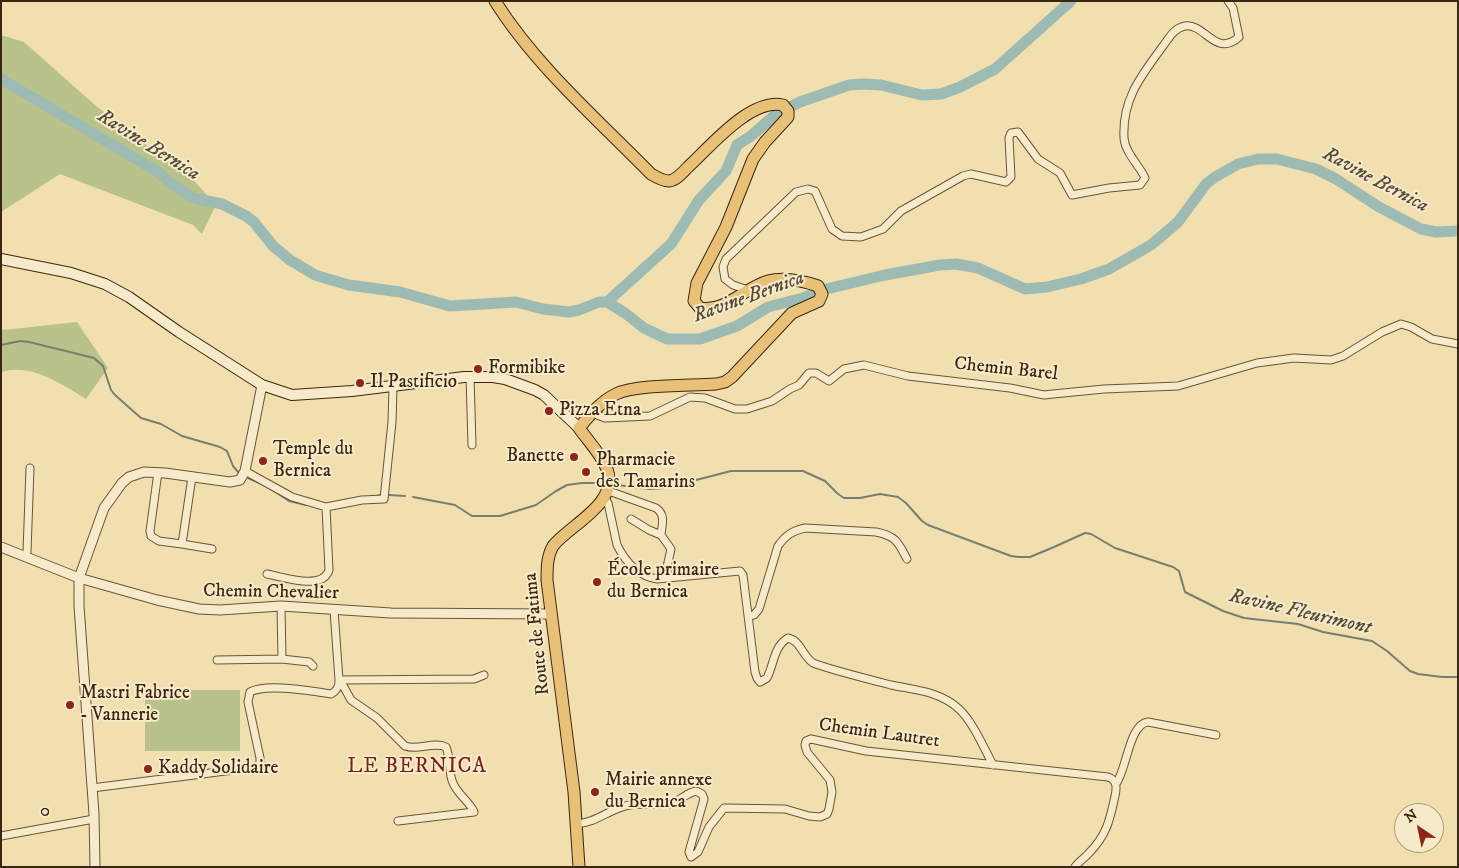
<!DOCTYPE html>
<meta charset="utf-8">
<style>
body{margin:0}
#map{position:relative;width:1459px;height:868px;overflow:hidden;background:#f2dfaf;font-family:"IM FELL DW Pica",serif}
canvas{display:block}
.frame{position:absolute;inset:0;border:2px solid #3b270f;pointer-events:none}
.north{position:absolute;left:1394px;top:803px;width:50px;height:50px;box-sizing:border-box;background:#f7eacb;border:1px solid #ac9c80;border-radius:50%;rotate:326deg;font-size:14px;font-weight:700;line-height:20px;text-align:center;color:#3b270f}
.north::after{content:'';display:block;margin:auto;width:18px;height:22px;background:#8f2418;clip-path:polygon(50% 0,100% 100%,50% 72%,0 100%)}
</style>
<div id="map">
<canvas width="1459" height="868"></canvas>
<div class="frame"></div>
<div class="north">N</div>
</div>
<script>
const c = document.querySelector('canvas').getContext('2d');
c.lineJoin = 'round';
function fill(path, color) { c.fillStyle = color; c.fill(path, 'evenodd'); }
function strokePath(path, color, width, dash) { c.strokeStyle = color; c.lineWidth = width; c.lineCap = dash ? 'butt' : 'round'; c.setLineDash(dash || []); c.stroke(path); }
function write(font, color, halo, rows, align = 'center') {
  c.font = font + ' "IM FELL DW Pica",serif'; c.lineWidth = 4; c.setLineDash([]); c.textBaseline = 'middle'; c.strokeStyle = halo; c.fillStyle = color; for (const [text, x, y, turn = 0] of rows) {
    c.save(); c.translate(x, y); c.rotate((+turn || 0) * Math.PI / 180); c.textAlign = isNaN(turn) ? turn : align; if (halo) c.strokeText(text, 0, 0); c.fillText(text, 0, 0); c.restore();
  }
}
const green = new Path2D(`
 M1,35L24,42L95,105L145,144L189,175L216,205L202,234L193,225L60,174L1,212Z
 M77,322L108,368L86,399C61,384 31,363 1,372V329L3,330Z
 M145,690H240V751H145Z`);
const stream = new Path2D(`
 M1,345L20,341L29,342L94,358L103,366L111,390L115,395L141,418L161,424L182,436L220,447L227,451L233,466L239,473
 M248,478L264,485
 M617,485L650,489L665,488L731,471H803L825,481L838,494L844,498H860L880,494L898,497L906,503L922,521L928,525L1011,556L1018,557H1030L1054,547L1085,533L1091,534L1115,548L1173,567L1179,571L1185,592L1223,611L1244,618L1298,624L1323,632L1372,641L1387,651L1410,671L1418,674L1442,677H1458
 M268,487L289,501L306,505
 M389,495L405,496
 M373,497L380,495
 M413,497L455,505L472,516H500L536,505L556,491L567,485L582,483H602`);
const river = new Path2D(`
 M1,79L158,172L169,182L193,198L222,204L246,216L254,222L273,246L290,260L315,275L328,279L349,285L400,292L450,306L516,302L543,309L569,312L579,310L599,302H607L625,313L644,328L667,339H700L737,326L768,307L803,298L822,290L885,275L940,265L956,264L978,268L1025,289L1047,287L1081,279L1109,269L1151,245L1178,222L1206,184L1215,177L1238,164L1258,159H1277L1316,169L1336,179L1379,207L1421,229L1436,232L1458,231
 M607,302L671,244L699,200L726,171L737,145L751,136L776,114L800,102L849,85L863,84L881,85L922,95L941,94L960,87L995,69L1071,1`);
const minor = new Path2D(`
 M748,290L733,285L725,279L723,267L726,259L796,192L808,189L815,191L832,229L842,236L861,237L883,229L901,211L963,176L971,174L1006,182L1011,177L1009,138L1011,133L1018,132L1038,159L1060,173L1072,195L1109,188L1140,185L1145,178C1140,166 1125,153 1124,138C1122,99 1141,76 1163,46C1169,38 1174,28 1185,26C1205,23 1215,58 1239,37L1233,8L1228,1
 M470,376L472,445
 M592,413L605,418L650,416L690,397L705,398L735,409H747L772,401L790,389L799,385L809,373H816L829,381L844,369L864,365L908,376L1010,388L1044,395L1053,394L1104,389L1178,386L1257,363L1294,358L1331,360L1343,356L1382,332L1401,324L1411,327L1432,339L1458,344
 M245,471L292,497L326,507L362,500L384,499L392,422L393,387
 M158,472L150,531L151,536L159,541L182,544L192,477
 M606,490L656,508C666,515 662,524 661,535
 M603,497L608,503L617,545C625,561 638,576 657,579L740,571L743,575L755,672L757,678L760,682L767,678C774,664 774,646 788,638C801,641 801,654 813,663C838,672 865,678 891,685C914,690 940,691 959,709C973,722 984,748 993,765
 M631,519L649,530L661,535L671,549L667,567L668,578
 M182,544L212,549
 M25,557L27,552L30,468
 M267,574C283,577 323,591 329,570L326,507
 M748,616L754,615L759,609L778,546C786,535 792,531 805,528L876,532C896,536 898,542 907,559
 M282,659L309,662L313,666
 M217,660L282,659L281,606
 M339,680L474,679L484,675
 M340,680L351,700L377,718L405,746C418,751 433,741 446,747C451,759 448,772 453,783C458,795 470,802 474,812L398,821
 M1116,784C1127,769 1129,724 1148,722L1216,735
 M92,788L257,767L260,763V758L248,702L250,692C266,683 313,691 331,694C337,691 339,687 339,680L334,610
 M576,824C593,823 603,814 619,808C636,801 652,806 669,804C679,802 686,793 696,791L702,794L704,799L689,852L691,857L698,852L709,827L724,808L785,809L809,816L820,817L827,814L829,809L832,792L830,780L807,752L805,745L806,741L811,739L866,751L1108,777C1117,780 1117,787 1115,796C1110,819 1107,835 1089,853C1085,858 1079,861 1075,867
 M1,836L94,819`);
const tertiary = new Path2D(`
 M1,547L79,578L157,600L199,609L220,610L281,606L391,613L551,614
 M95,867L94,814L79,606V578L104,508L122,483L129,477L144,472L165,473L230,482L240,480L245,471L262,385`);
const secondary = new Path2D(`
 M1,259L71,273L105,284L129,297L179,332L262,385L292,395L352,391L464,377H493L505,379L535,390L544,395L579,428`);
const primary = new Path2D(`
 M495,1C535,65 598,120 651,174C656,177 663,181 669,181C677,180 683,172 688,167C710,147 750,98 783,105L788,111V117L765,142L753,159L726,227L697,283L694,301L700,308C724,313 746,287 768,281C784,277 803,281 818,286L822,294L819,301L792,313L732,377L725,382L716,384C691,386 637,384 616,394C601,401 589,416 579,428C588,441 601,454 607,469C620,504 569,525 553,546C547,556 547,569 547,580L574,792L579,867`);
const markers = [
 [478,369,5,"#8f2418"],
 [360,383,5,"#8f2418"],
 [549,411,5,"#8f2418"],
 [574,457,5,"#8f2418"],
 [263,461,5,"#8f2418"],
 [586,472,5,"#8f2418"],
 [597,582,5,"#8f2418"],
 [70,705,5,"#8f2418"],
 [148,769,5,"#8f2418"],
 [595,792,5,"#8f2418"]
];
const poiNames = [
 ["Formibike",488,369],
 ["Il Pastificio",370,383],
 ["Pizza Etna",559,411],
 ["Temple du",273,450],
 ["Bernica",273,472],
 ["Banette",564,457,"right"],
 ["Pharmacie",596,461],
 ["des Tamarins",596,483],
 ["École primaire",607,571],
 ["du Bernica",607,593],
 ["Mastri Fabrice",80,694],
 ["- Vannerie",80,716],
 ["Kaddy Solidaire",158,769],
 ["Mairie annexe",605,781],
 ["du Bernica",605,803]
];
const streetNames = [
 ["Chemin Barel",1006,370,6],
 ["Chemin Chevalier",271,593,1],
 ["Route de Fatima",538,634,-96],
 ["Chemin Lautret",879,734,8],
 ["0",45,812,-10]
];
const waterNames = [
 ["Ravine Bernica",148,146,32],
 ["Ravine Bernica",1375,181,28],
 ["Ravine Bernica",749,298,-20],
 ["Ravine Fleurimont",1300,613,13]
];
const quarterNames = [
 ["LE BERNICA",417,768]
];
fill(green, '#bac28b');
strokePath(stream, '#768071', 2);
strokePath(river, '#9dbbb3', 11);
strokePath(minor, '#695537', 9);
strokePath(tertiary, '#695537', 11);
strokePath(secondary, '#3b270f', 12);
strokePath(primary, '#3b270f', 13);
strokePath(minor, '#f7eacb', 7);
strokePath(tertiary, '#f7eacb', 9);
strokePath(secondary, '#f7eacb', 10);
strokePath(primary, '#e9c078', 11);
for (const [x, y, r, color] of markers) { const dot = new Path2D(); dot.arc(x, y, r, 0, 2 * Math.PI); c.fillStyle = color; c.fill(dot); strokePath(dot, '#f7eacb', 2); }
write('19px', '#3b270f', '#f7eacb', poiNames, 'left');
write('19px', '#3b270f', '#f7eacb', streetNames);
write('italic 20px', '#544c38', '#f7eacb', waterNames);
c.letterSpacing = '1px';
write('21px', '#7a1f14', '#f7eacb', quarterNames);
c.letterSpacing = '0px';
</script>
